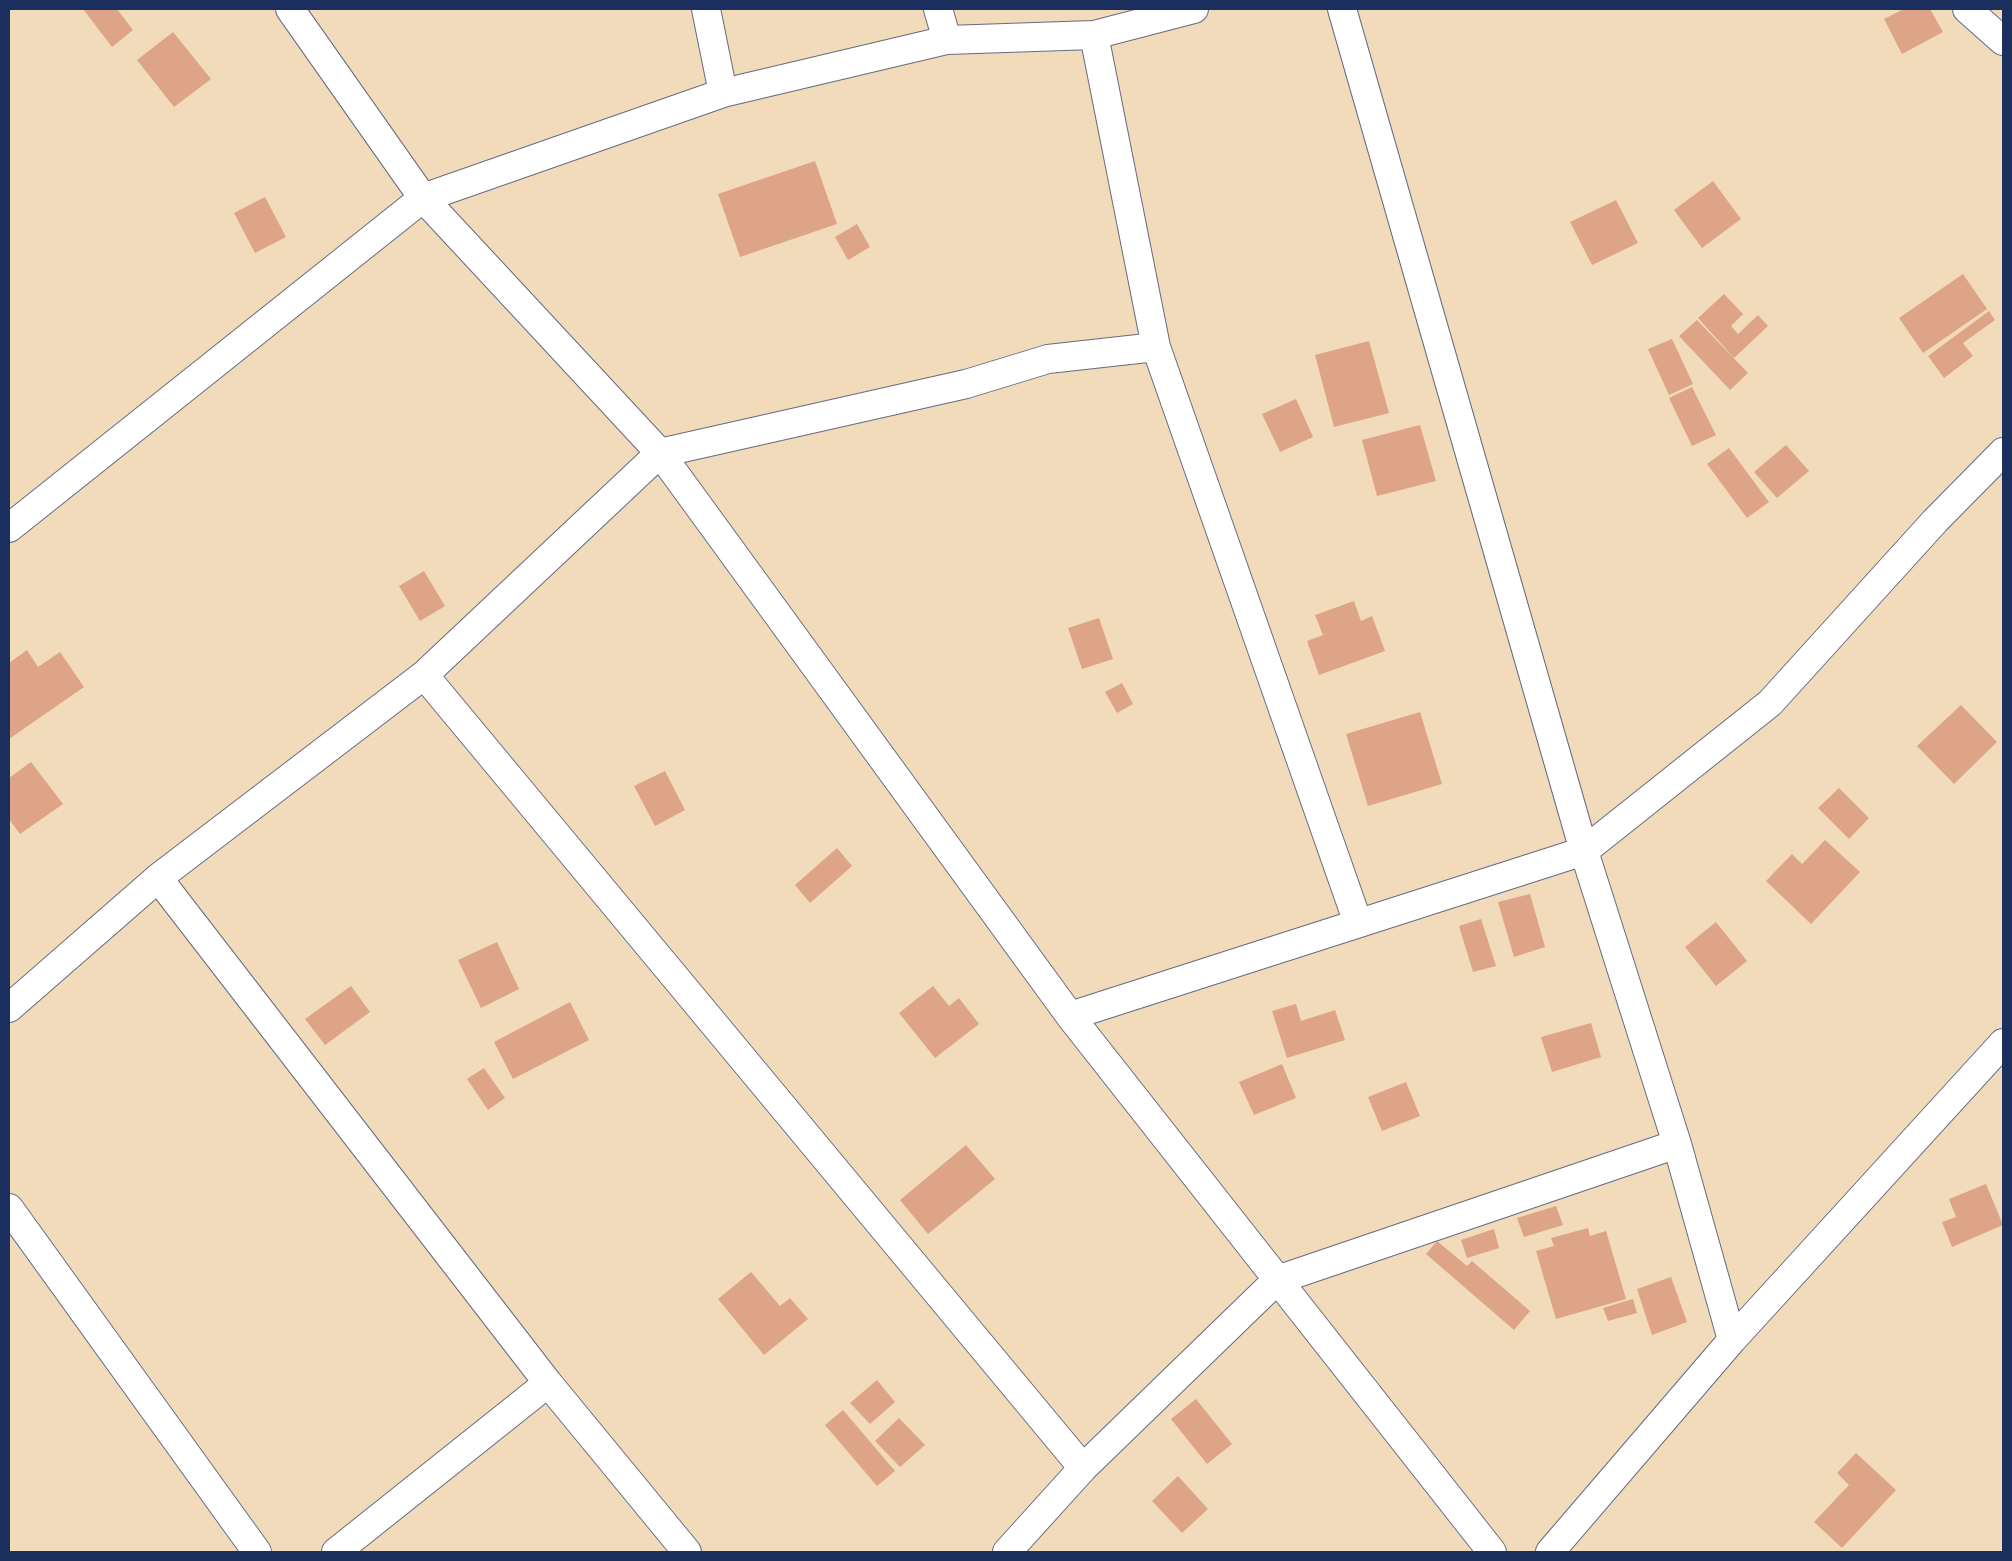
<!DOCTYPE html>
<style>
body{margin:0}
#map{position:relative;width:2012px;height:1561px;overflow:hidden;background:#f1dbba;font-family:"Libre Bodoni",serif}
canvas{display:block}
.frame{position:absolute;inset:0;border:10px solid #1b2f5e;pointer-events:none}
</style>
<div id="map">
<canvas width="2012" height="1561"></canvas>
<div class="frame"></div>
</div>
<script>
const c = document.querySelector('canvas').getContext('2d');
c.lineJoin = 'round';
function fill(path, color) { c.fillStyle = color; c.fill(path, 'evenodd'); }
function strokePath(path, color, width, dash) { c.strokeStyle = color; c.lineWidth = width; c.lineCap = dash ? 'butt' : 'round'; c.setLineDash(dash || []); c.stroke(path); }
const building = new Path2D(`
 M83,9H117L133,30L112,47Z
 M1904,9H1930L1943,32L1902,54L1884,19Z
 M173,32L211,79L174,107L137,60Z
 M815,161L837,224L740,257L718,194Z
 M1713,181L1741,219L1702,248L1674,210Z
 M265,197L286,237L255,253L234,213Z
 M1616,200L1638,243L1592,265L1570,222Z
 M857,224L870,247L848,260L835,237Z
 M1963,274L1987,309L1923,353L1899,318Z
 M1724,294L1743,314L1731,326L1738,334L1758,315L1768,326L1734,358L1698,318Z
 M1989,311L1995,320L1963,343L1973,356L1944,378L1928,356Z
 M1697,320L1748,373L1730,390L1679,336Z
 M1672,339L1693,384L1669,395L1648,349Z
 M1369,341L1389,413L1334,427L1315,355Z
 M1692,387L1716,435L1692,446L1669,398Z
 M1296,399L1313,437L1280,452L1262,414Z
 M1420,425L1436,481L1377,496L1362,440Z
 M1786,445L1809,471L1777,498L1754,472Z
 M1729,448L1769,502L1747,518L1707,464Z
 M424,571L445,606L420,621L399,586Z
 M1354,601L1361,621L1372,616L1385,651L1319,675L1307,641L1323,635L1315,615Z
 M1099,618L1113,659L1082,669L1068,628Z
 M27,650L38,667L60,652L84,687L9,739V663Z
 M1122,683L1133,704L1117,713L1105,692Z
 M1961,705L1997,742L1954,784L1917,746Z
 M1420,712L1442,784L1368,806L1346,734Z
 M31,762L63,804L20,834L9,819V778Z
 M665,771L685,810L655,826L634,786Z
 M1839,788L1869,818L1849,839L1818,808Z
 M1825,840L1860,872L1811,924L1766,881L1792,854L1802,864Z
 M837,848L852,866L810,903L795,885Z
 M1530,894L1545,947L1514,957L1498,902Z
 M1481,919L1496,966L1473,972L1459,926Z
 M1716,922L1747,961L1716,986L1685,947Z
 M497,942L519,989L481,1008L458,960Z
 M351,986L370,1012L325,1045L305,1019Z
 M933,986L949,1006L959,998L979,1024L935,1058L899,1013Z
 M570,1002L589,1040L513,1079L494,1042Z
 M1296,1004L1301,1021L1335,1010L1345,1040L1287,1058L1272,1011Z
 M1591,1023L1601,1057L1552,1072L1541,1037Z
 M1282,1064L1296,1098L1254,1115L1239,1082Z
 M484,1068L505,1098L488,1110L467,1079Z
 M1406,1082L1420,1116L1382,1131L1368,1097Z
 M966,1145L995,1179L928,1234L900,1200Z
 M1986,1184L2003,1225L1952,1247L1942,1222L1956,1217L1949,1199Z
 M1556,1206L1563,1225L1524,1237L1517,1218Z
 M1588,1228L1590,1236L1606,1231L1626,1299L1556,1319L1536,1251L1554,1246L1551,1238Z
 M1494,1229L1499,1248L1467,1258L1461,1240Z
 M1437,1241L1467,1266L1472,1261L1530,1311L1514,1330L1426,1254Z
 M751,1272L780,1306L790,1298L808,1319L764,1355L718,1299Z
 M1671,1277L1687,1322L1652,1335L1637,1289Z
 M1633,1299L1637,1313L1608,1321L1603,1308Z
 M877,1380L895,1402L870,1424L850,1403Z
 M1196,1399L1232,1444L1207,1464L1171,1419Z
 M843,1410L895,1471L877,1486L825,1425Z
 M899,1418L925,1445L900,1467L875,1441Z
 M1856,1453L1896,1490L1842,1548L1814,1522L1849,1485L1837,1473Z
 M1178,1476L1208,1509L1182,1533L1152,1501Z`);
const minor = new Path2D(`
 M290,9L423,198L660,453L1070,1016L1492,1552
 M706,9L723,93
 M938,9L947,40
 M1342,9L1584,851L1677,1144L1732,1340
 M1967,9L2003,41
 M1094,35L1156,347L1358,923
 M9,528L423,198L723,93L947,40L1094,35L1194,9
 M424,675L1083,1468
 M158,878L548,1383L687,1552
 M9,1008L158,878L424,675L660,453L966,384L1048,359L1156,347
 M1070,1016L1584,851L1770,703L1935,521L2003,452
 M9,1208L257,1552
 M336,1552L548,1383
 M1007,1552L1083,1468L1277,1280L1677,1144
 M1550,1552L1732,1340L2003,1043`);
fill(building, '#dea487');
strokePath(minor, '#666b7e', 30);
strokePath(minor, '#fff', 28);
</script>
